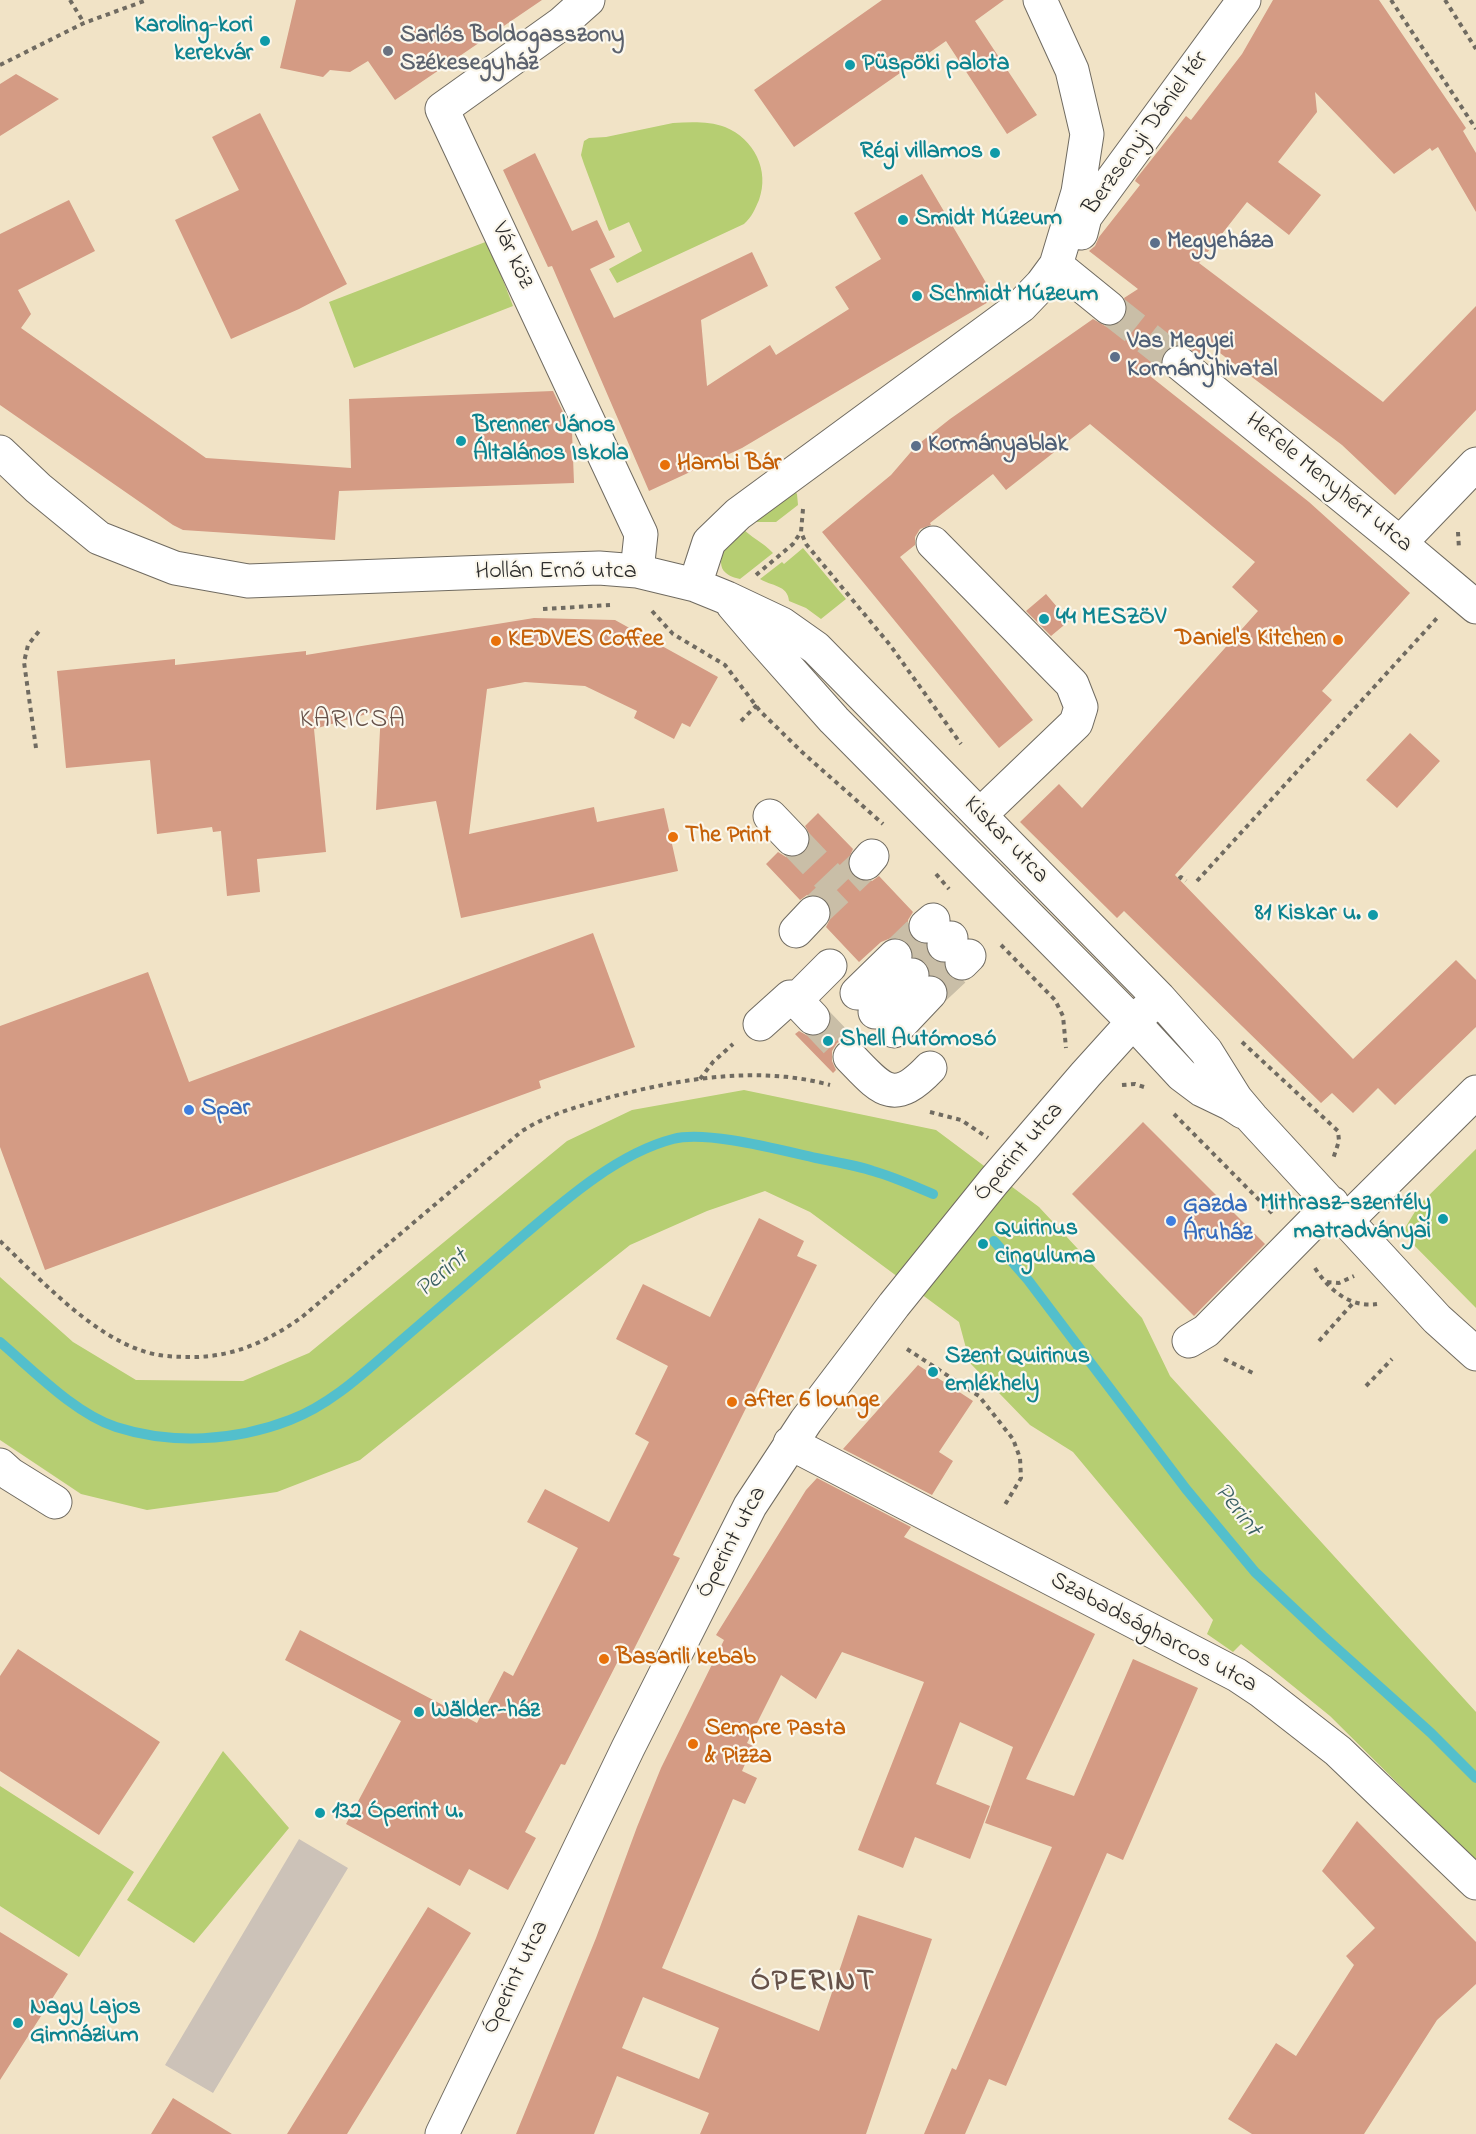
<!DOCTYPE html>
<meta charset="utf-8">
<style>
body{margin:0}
canvas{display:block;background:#f1e3c6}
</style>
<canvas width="1476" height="2134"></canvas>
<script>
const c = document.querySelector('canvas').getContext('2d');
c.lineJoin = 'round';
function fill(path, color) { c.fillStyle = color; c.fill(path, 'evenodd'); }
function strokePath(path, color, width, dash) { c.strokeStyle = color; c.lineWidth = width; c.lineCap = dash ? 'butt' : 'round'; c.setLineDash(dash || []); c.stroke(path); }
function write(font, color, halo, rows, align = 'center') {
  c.font = font + ' "Indie Flower",sans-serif'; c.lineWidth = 4.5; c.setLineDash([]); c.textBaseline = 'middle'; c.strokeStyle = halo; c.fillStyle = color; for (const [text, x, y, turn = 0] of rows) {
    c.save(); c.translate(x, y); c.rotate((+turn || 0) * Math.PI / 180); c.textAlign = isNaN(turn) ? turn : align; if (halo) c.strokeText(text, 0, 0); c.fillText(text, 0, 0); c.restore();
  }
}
const industrial = new Path2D(`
 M299,1839L348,1868L213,2093L165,2065Z`);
const green = new Path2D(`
 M673,123C690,122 709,121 725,127C754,139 770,170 759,200C755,209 752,217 744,224L617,283L609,269L642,251L629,222L609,231L584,164L581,155L584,141L589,138L606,137Z
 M488,241L513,306L354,368L329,302Z
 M791,486L797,494L798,505L776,522H757L751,516Z
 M739,525C751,538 763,542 773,553L740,579C735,578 729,576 726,573C712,562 732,534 739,525Z
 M803,548L846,599L821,619L806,608L789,601C788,585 771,586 760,579L782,562L784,564Z
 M744,1090L936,1130L1039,1207L1142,1318L1170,1376L1476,1712V1861L1330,1716L1241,1644L1233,1652L1207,1634L1213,1620L1073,1452L1030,1425L970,1363L959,1322L810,1212L765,1191L707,1211L630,1245L360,1460L277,1492L147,1510L81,1494L0,1440V1277L73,1342L136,1380L243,1381L309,1353L567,1141L632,1110Z
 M1476,1149V1308L1402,1233L1419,1205Z
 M223,1751L289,1828L194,1943L127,1900Z
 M0,1786L134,1872L79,1957L0,1906Z`);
const stream = new Path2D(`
 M994,1241L1028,1280L1186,1489L1255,1572L1323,1636L1431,1733L1476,1778
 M0,1342C33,1370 74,1413 116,1427C172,1445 236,1441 290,1420C333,1404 369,1368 403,1339C444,1304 484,1269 525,1234C567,1198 619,1153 673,1139C706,1130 780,1150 816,1158C835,1162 855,1165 873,1171C894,1177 914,1186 933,1194`);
const building = new Path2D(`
 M296,0H542L395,100L368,61L350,72L330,70L323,77L280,68Z
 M882,0H1004L975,21L1037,115L1007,134L946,41L794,147L754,90Z
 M1273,0H1379L1466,128L1463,131L1476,153V212L1438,147L1432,151L1430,148L1394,174L1315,92L1317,112L1278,162L1321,195L1289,235L1247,202L1199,263L1383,402L1476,306V410L1395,495L1342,445L1212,347L1197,354L1183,345L1172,346L1164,352L1161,359L1162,370L1150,376L1309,502L1410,593L1322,691L1332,700L1175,875L1353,1059L1456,960L1476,980V1027L1395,1105L1378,1088L1353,1113L1332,1093L1321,1103L1124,911L1117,918L1020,822L1059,784L1082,808L1258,611L1232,587L1255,562L1090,424L1006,490L993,474L930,523L931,525L920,529L915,537V545L900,557L1033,720L999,748L822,532L891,475L916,446L950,419L1093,319L1107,327L1115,326L1123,320L1128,310L1124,298L1138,289L1089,251L1095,246L1099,237L1140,185L1135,181L1136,179L1186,116L1191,120L1242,54Z
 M16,74L59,99L0,136V84Z
 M260,113L347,284L299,309L231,339L175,220L239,190L212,137Z
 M535,153L572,231L597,220L615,257L590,269L614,318L752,252L768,286L701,320L707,386L770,345L776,355L849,309L835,287L881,259L854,213L922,174L995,298L742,448L649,491L552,266L548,267L503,170Z
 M69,200L95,251L18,290L31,314L21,328L206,458L351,468L349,399L553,391L572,431L574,483L339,491L335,540L183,530L173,525L0,405V234Z
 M1046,594L1069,621L1051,636L1026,611Z
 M534,618L615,620L718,677L690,727L682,723L674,739L634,718L637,711L585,686L525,682L487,689L469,834L594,807L597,822L664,808L678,871L461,918L436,801L376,810L381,710L314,729L326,852L257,859L260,892L227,896L221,831L213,832L212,827L157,834L150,760L66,768L57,671L175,659V665L306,651V655Z
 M1410,733L1440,761L1397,808L1366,780Z
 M818,813L853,849L848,860V869L853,877L863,881H872L879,876L913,912L908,920V930L912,939L919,943L926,944V950L930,958L939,963H944L948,976L957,981L948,989L942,979L930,975V970L925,961L913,957V951L909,943L901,938H891L881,942L859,962L826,927L831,917V907L826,900L817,895H807L800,900L766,864L778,852L786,857H796L805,852L810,844V835L805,826Z
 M593,933L635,1047L539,1081L541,1088L45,1270L0,1147V1026L148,972L189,1082Z
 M831,1017L852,1039H845L837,1043L832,1051V1061L836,1070L833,1073L795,1034L799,1031L808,1036H818L826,1031L831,1024Z
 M1143,1122L1265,1244L1194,1316L1072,1194Z
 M759,1218L804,1241L797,1256L817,1265L673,1555L680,1558L630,1657L622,1653L565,1765L561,1764L525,1832L536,1838L508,1890L469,1869L460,1886L346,1824L401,1721L285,1660L300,1630L477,1723L504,1671L513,1676L578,1548L527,1522L545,1489L609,1522L649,1442L635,1434L668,1366L616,1339L643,1284L710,1317Z
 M918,1365L973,1401L939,1452L953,1461L932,1495L843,1449Z
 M817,1478L911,1527L904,1537L1095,1634L1026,1779L1074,1796L1133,1659L1198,1688L1123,1860L1107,1853L1006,2086L989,2079L965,2134H924L952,2068L956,2070L1052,1847L985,1823L1013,1747L960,1722L936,1784L990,1806L970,1859L915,1837L903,1868L858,1850L924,1682L842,1652L816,1699L781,1675L747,1743L753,1746L742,1771L757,1778L745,1804L733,1799L662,1968L819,2031L858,1915L932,1939L866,2134H700L709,2113L617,2076L594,2134H516L596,1938L637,1827L661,1768L724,1640L716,1635L806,1490ZM643,1997L719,2028L699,2079L622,2048Z
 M18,1649L160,1742L99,1835L0,1771V1676Z
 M1357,1821L1476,1942V1984L1437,2020L1364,2134H1252L1228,2119L1276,2043L1296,2056L1354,1965L1346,1956L1375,1928L1322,1871Z
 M428,1907L471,1933L347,2134H287Z
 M0,1932L68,1974L0,2080Z
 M173,2098L232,2134H151Z`);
const minorTunnel = new Path2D(`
 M1109,308L1179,363
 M792,839L839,888
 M813,913L866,863
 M895,956L926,926
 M912,975L944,945
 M930,993L962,963
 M813,1018L850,1057`);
const path = new Path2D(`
 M70,0L84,23
 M1391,0L1476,129
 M1445,0L1476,49
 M0,65L84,23L147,0
 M803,509L801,532L806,544L890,645L961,744
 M1458,532L1459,549
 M756,575L793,544L801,532
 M543,609L610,605
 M652,611L673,634L725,665L760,711L802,752L883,824
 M741,721L757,705
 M36,748L24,662L28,645L40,630
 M936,874L949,889
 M1179,879L1181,877L1186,881
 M1197,881L1438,617
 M1001,945L1055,1000L1063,1016L1066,1048
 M1242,1042L1338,1131L1339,1141L1333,1159
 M700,1079L713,1062L733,1044
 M1122,1085L1135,1084L1147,1088
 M930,1112L961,1120L988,1138
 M1174,1114L1274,1215
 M0,1241C40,1279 92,1336 146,1352C162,1357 179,1357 196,1357C236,1356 270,1340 302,1317L522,1131C549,1114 577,1107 607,1098C679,1079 757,1065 830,1085
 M1315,1268C1329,1290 1350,1308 1377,1304
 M1327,1282L1339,1283L1354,1276
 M1319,1341L1353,1303
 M907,1349L979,1396L1013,1439L1020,1458L1021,1478L1003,1508
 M1224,1359L1253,1373
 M1366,1386L1392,1359`);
const minor = new Path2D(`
 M588,0L561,24L442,109L641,534L637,571
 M1081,233L1085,217L1244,0
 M1056,265L1109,308
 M1179,363L1400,543L1476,607
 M0,452L38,488L99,538L175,568L248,581L541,570L599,568L637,571L695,585L727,598L782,624L816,648L1159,998L1206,1051L1236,1099L1252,1118L1437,1319L1476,1354
 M933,543L1072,684L1081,707L1076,723L980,815
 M1400,543L1476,464
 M695,585L709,542L738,514L1021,306L1042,284L1056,265L1078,192L1087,134L1072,70L1040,0
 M733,605L762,639L834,720L1133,1022L1182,1075L1202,1090L1231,1104L1243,1112
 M770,816L792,839
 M866,863L872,856
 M926,926L933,920
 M796,931L813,913
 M944,945L951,938
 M962,963L969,956
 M857,993L895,956
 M796,1000L830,966
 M875,1012L912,975
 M760,1024L790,997H793L813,1018
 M894,1031L930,993
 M850,1057C881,1089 893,1107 930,1068
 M1347,1220L1476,1092
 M1189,1341L1206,1331L1332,1203
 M790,1443L1237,1675L1261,1691L1338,1751L1476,1883
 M0,1465L10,1474L55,1502
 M442,2134L628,1748L750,1506L806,1421L894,1305L994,1181L1086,1074L1133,1022L1159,998`);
const markers = [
 [265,41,6,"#0f9aa8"],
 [388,51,6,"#6b7280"],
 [850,65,6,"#0f9aa8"],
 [995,153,6,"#0f9aa8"],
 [903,220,6,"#0f9aa8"],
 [1155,243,6,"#5c6f8a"],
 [917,296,6,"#0f9aa8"],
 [1115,357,6,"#5c6f8a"],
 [461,441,6,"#0f9aa8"],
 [916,446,6,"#5c6f8a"],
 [665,465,6,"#e8710a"],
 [1044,619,6,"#0f9aa8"],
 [1338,640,6,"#e8710a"],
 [496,641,6,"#e8710a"],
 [673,837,6,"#e8710a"],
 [1373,915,6,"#0f9aa8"],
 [828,1041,6,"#0f9aa8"],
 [189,1110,6,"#3f7fe0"],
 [1443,1219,6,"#0f9aa8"],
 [1171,1221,6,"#3f7fe0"],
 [983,1244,6,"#0f9aa8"],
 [933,1372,6,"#0f9aa8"],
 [732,1402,6,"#e8710a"],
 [604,1659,6,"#e8710a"],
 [419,1712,6,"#0f9aa8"],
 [693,1744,6,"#e8710a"],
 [320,1813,6,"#0f9aa8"],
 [18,2023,6,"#0f9aa8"]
];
const cultureNames = [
 ["Karoling-kori",253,27,"right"],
 ["kerekvár",253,55,"right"],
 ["Püspöki palota",862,65],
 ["Régi villamos",983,153,"right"],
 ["Smidt Múzeum",915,220],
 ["Schmidt Múzeum",929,296],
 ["Brenner János",473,427],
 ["Általános Iskola",473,455],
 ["44 MESZÖV",1056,619],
 ["81 Kiskar u.",1361,915,"right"],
 ["Shell Autómosó",840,1041],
 ["Mithrasz-szentély",1431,1205,"right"],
 ["matradványai",1431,1233,"right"],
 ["Quirinus",995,1230],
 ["cinguluma",995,1258],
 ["Szent Quirinus",945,1358],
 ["emlékhely",945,1386],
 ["Wälder-ház",431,1712],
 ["132 Óperint u.",332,1813],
 ["Nagy Lajos",30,2009],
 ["Gimnázium",30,2037]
];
const worshipNames = [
 ["Sarlós Boldogasszony",400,37],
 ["Székesegyház",400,65]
];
const streetNames = [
 ["Berzsenyi Dániel tér",1147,134,-54],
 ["Vár köz",511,256,65],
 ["Hefele Menyhért utca",1328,484,39],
 ["Hollán Ernő utca",556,573],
 ["Kiskar utca",1005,841,46],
 ["Óperint utca",1020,1153,-49],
 ["Óperint utca",733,1543,-62],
 ["Szabadságharcos utca",1153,1634,28],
 ["Óperint utca",517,1978,-64]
];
const serviceNames = [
 ["Megyeháza",1167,243],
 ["Vas Megyei",1127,343],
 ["Kormányhivatal",1127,371],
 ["Kormányablak",928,446]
];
const foodNames = [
 ["Hambi Bár",677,465],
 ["Daniel's Kitchen",1326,640,"right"],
 ["KEDVES Coffee",508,641],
 ["The Print",685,837],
 ["after 6 lounge",744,1402],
 ["Basarili kebab",616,1659],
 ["Sempre Pasta",705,1730],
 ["& Pizza",705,1758]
];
const shopNames = [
 ["Spar",201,1110],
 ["Gazda",1183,1207],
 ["Áruház",1183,1235]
];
const neighbourhoodNames = [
 ["KARICSA",353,722]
];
const waterNames = [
 ["Perint",443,1275,-41],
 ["Perint",1236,1511,52]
];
const districtNames = [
 ["ÓPERINT",813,1984]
];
fill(industrial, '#ccc2b8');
fill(green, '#b6ce72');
strokePath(stream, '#53bfcc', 10);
fill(building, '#d49b84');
strokePath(minorTunnel, '#c9bea7', 33, [33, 16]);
strokePath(minor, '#706b61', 35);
strokePath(path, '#706b61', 4, [4.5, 4.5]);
strokePath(minor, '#fff', 33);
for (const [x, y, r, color] of markers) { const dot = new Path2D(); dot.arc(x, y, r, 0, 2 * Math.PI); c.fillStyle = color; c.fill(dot); strokePath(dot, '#fbf7ec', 2); }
write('bold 24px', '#0d838f', '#fbf7ec', cultureNames, 'left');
write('bold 24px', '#5b616d', '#fbf7ec', worshipNames, 'left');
write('24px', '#2b2b2b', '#fbf7ec', streetNames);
write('bold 24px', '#4e5e75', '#fbf7ec', serviceNames, 'left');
write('bold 24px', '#c56008', '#fbf7ec', foodNames, 'left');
write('bold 24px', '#366cbe', '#fbf7ec', shopNames, 'left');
c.letterSpacing = '1.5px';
write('26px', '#66524a', '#fbf7ec', neighbourhoodNames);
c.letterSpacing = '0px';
write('italic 26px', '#395f63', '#fbf7ec', waterNames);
c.letterSpacing = '1.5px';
write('bold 30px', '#66524a', '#fbf7ec', districtNames);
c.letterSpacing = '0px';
</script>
